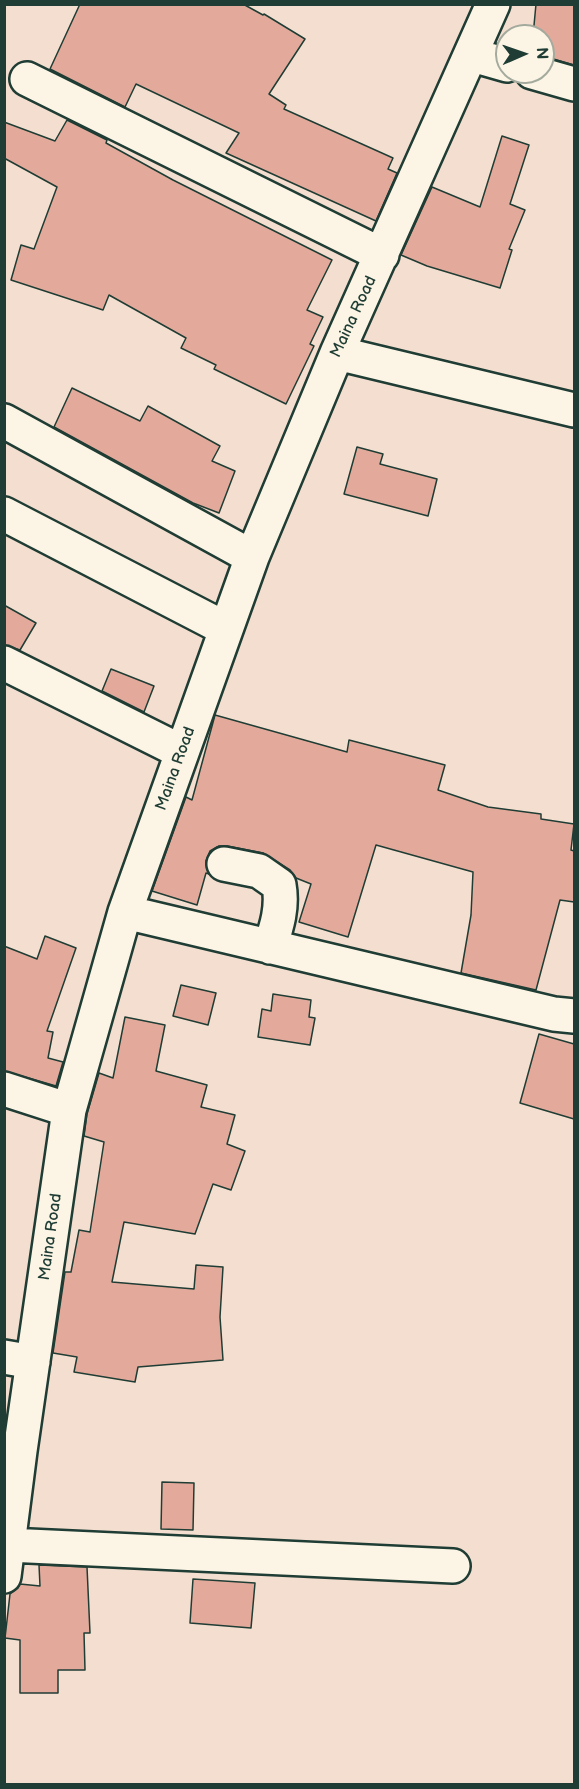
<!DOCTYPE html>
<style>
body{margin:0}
#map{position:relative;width:579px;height:1789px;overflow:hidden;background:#f4decf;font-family:"Balsamiq Sans",sans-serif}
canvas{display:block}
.frame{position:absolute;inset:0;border:6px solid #1f3d34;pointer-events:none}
.north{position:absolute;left:495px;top:24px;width:60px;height:60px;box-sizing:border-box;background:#fcf5e5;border:2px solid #a4ab9e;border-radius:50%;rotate:88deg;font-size:16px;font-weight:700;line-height:24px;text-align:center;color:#1f3d34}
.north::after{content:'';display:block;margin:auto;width:21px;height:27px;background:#1f3d34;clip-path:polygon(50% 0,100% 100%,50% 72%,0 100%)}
</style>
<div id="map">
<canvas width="579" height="1789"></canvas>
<div class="frame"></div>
<div class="north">N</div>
</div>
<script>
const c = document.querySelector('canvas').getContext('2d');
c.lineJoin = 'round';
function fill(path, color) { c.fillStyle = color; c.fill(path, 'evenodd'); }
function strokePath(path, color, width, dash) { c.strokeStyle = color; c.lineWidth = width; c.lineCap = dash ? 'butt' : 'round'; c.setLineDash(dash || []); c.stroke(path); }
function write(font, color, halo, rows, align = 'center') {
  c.font = font + ' "Balsamiq Sans",sans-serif'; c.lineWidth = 6; c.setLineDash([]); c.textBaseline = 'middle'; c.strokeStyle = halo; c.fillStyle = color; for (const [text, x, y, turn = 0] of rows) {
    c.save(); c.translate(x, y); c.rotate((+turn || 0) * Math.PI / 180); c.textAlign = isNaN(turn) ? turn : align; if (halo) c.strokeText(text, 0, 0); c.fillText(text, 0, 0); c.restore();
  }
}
const building = new Path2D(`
 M80,4H243L263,15L264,14L305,39L269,94L286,105L284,109L393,158L388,169L397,173L376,221L226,153L239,133L136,84L125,107L50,69Z
 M536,4H574V65L543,56V36H533Z
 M67,120L107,140L106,143L173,180L332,260L307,310L323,317L310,344L314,346L286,404L214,369L216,365L181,348L186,338L109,295L103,310L11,280L21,245L34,249L57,187L4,158V122L55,141Z
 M502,136L529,145L510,204L525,210L509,249L512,250L500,288L427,266L401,255L432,187L480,207Z
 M72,388L140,421L148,406L220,446L212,461L235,471L219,513L193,503L54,427Z
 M357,447L383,454L380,464L437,479L428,516L344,494Z
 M4,605L36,623L20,650L4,645Z
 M111,669L154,686L144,712L102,691Z
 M215,715L347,752L349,740L445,765L438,790L488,807L541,814V819L574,824L571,850L574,851V902L560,900L536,990L461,973L471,915L473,872L376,845L348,937L299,922L311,884L296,878L290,870L263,853L227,846H219L210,851L206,861L209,874L206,873L197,905L152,891L186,797L192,800Z
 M45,936L76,948L47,1031L53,1032L48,1058L63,1062L56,1086L4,1071V946L37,959Z
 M181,985L216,993L208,1025L173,1016Z
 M273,994L311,1000L309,1017L315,1018L310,1045L258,1037L262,1009L271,1011Z
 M125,1017L165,1025L156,1071L207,1085L201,1107L235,1115L227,1144L245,1151L231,1190L213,1184L195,1234L124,1222L112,1282L194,1289L196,1265L223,1267L220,1317L223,1360L138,1367L135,1382L74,1372L77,1357L53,1353L65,1272H71L79,1230L90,1232L104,1142L84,1136L87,1114L99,1073L113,1078Z
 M539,1034L574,1044V1119L520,1103Z
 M162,1482L194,1483L193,1530L161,1529Z
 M39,1565L87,1567L90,1633H84L85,1670H58V1693H20V1640L5,1638L10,1594L18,1588L20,1584L40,1586Z
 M193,1579L255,1583L251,1628L190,1623Z`);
const minor = new Path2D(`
 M472,55L507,65
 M532,72L574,84
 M27,79L382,255
 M337,353L574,410
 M4,421L252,557
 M4,514L226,629
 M4,663L182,752
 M224,864L259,871L279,885C283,907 277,926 270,947
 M125,912L554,1014L574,1016
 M4,1089L69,1110
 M4,1357L33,1362
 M8,1545L453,1566
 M4,1576L20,1451L69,1110L125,912L252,557L337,353L493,4`);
const streetNames = [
 ["Maina Road",354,317,-65],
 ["Maina Road",176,769,-70],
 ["Maina Road",51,1237,-82]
];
fill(building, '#e3aa9c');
strokePath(building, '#1f3d34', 1.5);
strokePath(minor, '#1f3d34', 38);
strokePath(minor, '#fcf5e5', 33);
write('16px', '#1f3d34', '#fcf5e5', streetNames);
</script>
